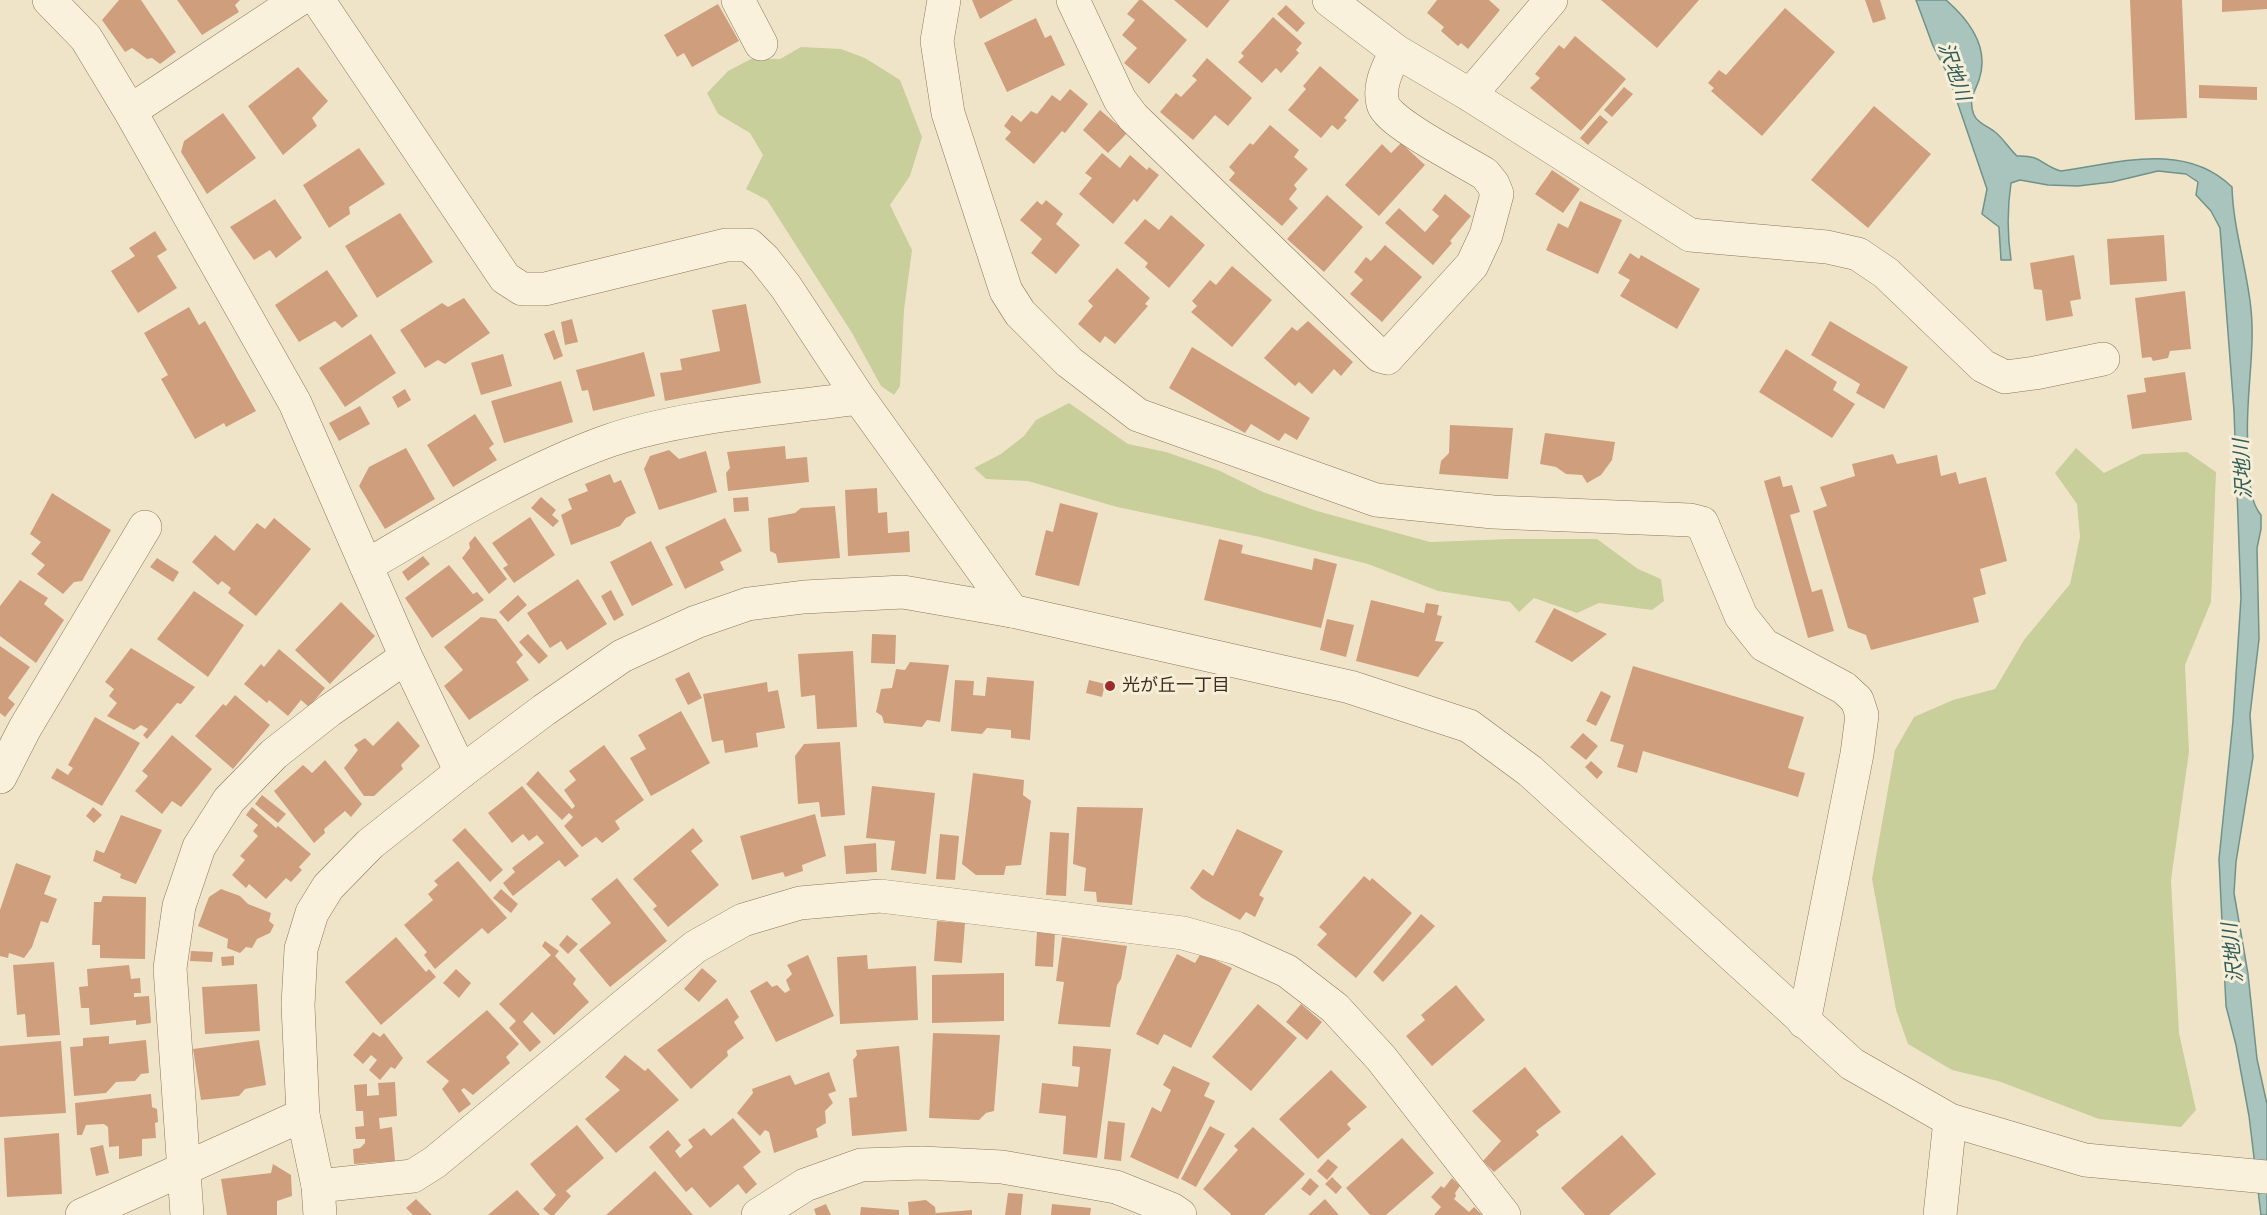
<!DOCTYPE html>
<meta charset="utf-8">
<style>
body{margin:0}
canvas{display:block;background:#f0e4c8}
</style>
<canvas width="2267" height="1215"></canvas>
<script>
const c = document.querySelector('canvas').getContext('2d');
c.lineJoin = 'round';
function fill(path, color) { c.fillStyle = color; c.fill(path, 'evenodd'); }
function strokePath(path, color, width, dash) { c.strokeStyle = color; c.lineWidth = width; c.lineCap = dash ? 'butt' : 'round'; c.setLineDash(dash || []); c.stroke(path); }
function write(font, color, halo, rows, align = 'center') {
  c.font = font + ' "Source Serif 4","Noto Sans JP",serif'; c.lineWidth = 6; c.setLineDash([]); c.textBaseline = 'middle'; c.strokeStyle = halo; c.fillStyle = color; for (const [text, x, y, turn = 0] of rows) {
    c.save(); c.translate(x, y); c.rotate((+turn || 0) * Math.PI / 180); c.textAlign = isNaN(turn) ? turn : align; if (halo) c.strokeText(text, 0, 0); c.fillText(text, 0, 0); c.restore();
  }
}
const green = new Path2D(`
 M801,47L841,49L865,58L900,80L922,137L910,176L890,205L912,250L904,310L900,386L894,395L881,386L852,333L767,200L746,189L763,155L750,133L718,114L707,93L728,71L751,59H780Z
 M1069,403L1128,444L1166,452L1218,470L1263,492L1317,511L1430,542L1510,539H1597L1638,569L1661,579L1664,601L1652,610L1599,603L1577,613L1534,598L1519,612L1510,602L1438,591L1368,564L1260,537L1117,507L1028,481L986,479L974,468L1001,454L1024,436L1036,420Z
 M2076,448L2104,473L2142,454L2187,452L2216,472L2211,602L2185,665L2189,752L2171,880L2179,1033L2196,1110L2181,1127L2099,1119L1998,1081L1952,1070L1908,1044L1896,1010L1872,879L1895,750L1914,717L1953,700L1995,689L2024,640L2070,584L2080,537L2077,504L2055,473Z`);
const water = new Path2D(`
 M1916,0H1946C1969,20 1990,48 1979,80C1974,94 1968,99 1974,115C1978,124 1988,126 1995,132C2004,139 2009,149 2017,156C2043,155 2041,166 2061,171C2118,163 2185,141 2232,187C2233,226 2245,262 2250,301C2257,349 2244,400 2248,448C2250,469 2247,499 2261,515V529L2257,548L2259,639L2250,715L2253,757L2236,862L2234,893L2248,974L2257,1059L2267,1104V1215H2261L2249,1116L2236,1045L2226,1006L2219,859L2233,721L2241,598L2234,411L2220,228L2211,211L2196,195L2198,182L2186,174L2158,171L2112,182L2078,186L2048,185L2020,180L2011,183C2007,210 2007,233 2011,260H2001L1999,227L1982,214L1987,189L1948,75L1933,46Z`);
const building = new Path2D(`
 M119,0H141L176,52L160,64L152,58L147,59L132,48L125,52L102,20Z
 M177,0H240L235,5L239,12L202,35Z
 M972,0H1013L980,19Z
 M1139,0H1142L1187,40L1149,84L1124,63L1137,48L1122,35L1135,20L1127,14Z
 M1174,0H1230L1207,28Z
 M1437,0H1489L1500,10L1468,49L1461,43L1458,46L1441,31L1444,27L1427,13Z
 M1601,0H1699L1657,48Z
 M1865,0H1880L1886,19L1873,23Z
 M2130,0H2182L2187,118L2135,120Z
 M2222,0H2267V9L2222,12Z
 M718,4L739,41L692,67L684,53L677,57L664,35Z
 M1286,5L1305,23L1297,32L1277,14Z
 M1785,8L1835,52L1762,136L1711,91L1714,88L1708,83L1719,70L1726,75Z
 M1273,17L1302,43L1296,50L1299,53L1281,73L1276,68L1262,83L1238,62L1244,56L1241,53Z
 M1036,18L1045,38L1051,35L1065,65L1007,92L984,43Z
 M1575,36L1626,79L1581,131L1530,88L1540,78L1535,74L1559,45L1564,49Z
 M1207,58L1252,98L1228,126L1215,115L1193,140L1160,112L1176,93L1181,97L1197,80L1192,76Z
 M1320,66L1359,100L1344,118L1347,120L1338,130L1332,125L1321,138L1288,110L1306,89L1303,86Z
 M298,67L328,101L312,118L317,126L283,155L248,106Z
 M2199,85L2257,87V100L2199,98Z
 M1624,87L1633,94L1612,117L1604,110Z
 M1070,89L1088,104L1065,133L1062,131L1034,164L1005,139L1011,132L1004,126L1012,115L1021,122L1031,111L1037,114L1052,95L1060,101Z
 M1874,106L1931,154L1868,228L1811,180Z
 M1100,110L1127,133L1108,153L1083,130Z
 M223,113L256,158L207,194L181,152L184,141Z
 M1600,115L1608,122L1588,145L1580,138Z
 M1270,125L1299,150L1294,157L1308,169L1294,185L1297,189L1289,199L1298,208L1282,226L1229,180L1235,173L1229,167L1250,143L1253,145Z
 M1401,143L1425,165L1379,216L1345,185L1382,144L1391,153Z
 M359,148L385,184L349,207L350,214L329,228L303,185Z
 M1102,153L1120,168L1130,155L1147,170L1149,167L1159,175L1137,202L1134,199L1113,224L1079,194L1092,178L1085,173Z
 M1552,170L1580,189L1563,213L1535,194Z
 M1445,194L1471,216L1450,241L1452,243L1433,265L1385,223L1399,208L1425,232L1439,216L1432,210Z
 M1327,195L1363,227L1324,272L1287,239Z
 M275,199L302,238L276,258L270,250L254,260L230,227Z
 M1046,200L1063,214L1056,224L1080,245L1056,274L1031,253L1042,239L1020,220L1037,201L1042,205Z
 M1580,201L1622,220L1598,274L1546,250L1558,223L1568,228Z
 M400,213L433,262L377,298L345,246Z
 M1171,215L1205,245L1169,288L1145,267L1148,263L1124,243L1145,219L1159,230Z
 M155,231L167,250L157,256L177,288L138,313L111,271L135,256L129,248Z
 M2164,235L2167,281L2110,285L2107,239Z
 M1385,245L1422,277L1382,322L1350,294L1363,280L1354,272L1366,257L1371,261Z
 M1630,253L1639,259L1641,255L1700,289L1677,329L1620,296L1630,280L1618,273Z
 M2074,255L2081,299L2070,301L2073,316L2046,321L2042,290L2034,289L2030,263Z
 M1232,266L1272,300L1232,347L1191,312L1197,306L1192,301L1210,280L1216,285Z
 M1117,268L1150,298L1145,304L1148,306L1115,344L1105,336L1100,343L1078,324L1093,306L1088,301Z
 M327,270L358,316L342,328L335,321L299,342L275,305Z
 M2185,291L2191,349L2170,351L2168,358L2153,361L2151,357L2142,358L2135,298Z
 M464,298L490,333L445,364L438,360L425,368L400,330L442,303L448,307Z
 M746,304L761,383L665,401L660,373L682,370L680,359L720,351L712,310Z
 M189,307L199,325L205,321L256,411L226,427L224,423L195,439L161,379L168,375L144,333Z
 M572,319L578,342L565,345L561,322Z
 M1308,321L1353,362L1341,376L1334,369L1312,394L1299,382L1295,386L1264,358L1292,327L1297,331Z
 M1830,321L1908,367L1884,409L1856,393L1860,384L1811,355Z
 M554,330L563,356L554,360L544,334Z
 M371,334L396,373L345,407L319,368Z
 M1192,347L1310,418L1297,440L1285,433L1279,441L1251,424L1245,433L1169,388Z
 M1786,349L1837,382L1833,390L1855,404L1832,438L1759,392Z
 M644,352L655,396L593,411L588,390L582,391L576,370Z
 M503,354L512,386L481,395L471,363Z
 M2185,372L2192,420L2132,429L2127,395L2146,392L2144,378Z
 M561,381L573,422L504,443L491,401Z
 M405,389L411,400L398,408L392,397Z
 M360,406L370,424L339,441L329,423Z
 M475,414L494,444L489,448L497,460L453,487L427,445Z
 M1450,425L1513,428L1508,479L1439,474L1441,461L1449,453Z
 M1545,433L1615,442L1612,460L1601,475L1587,483L1582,475L1566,474L1556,467L1540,464Z
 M785,446L786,459L807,457L809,482L728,491L726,473L730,468L727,452Z
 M406,448L435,499L385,529L359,486L369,467Z
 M669,450L679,459L706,451L717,492L659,510L644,469L650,456Z
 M1893,454L1897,464L1937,455L1941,476L1956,472L1959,484L1986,477L2007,561L1980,569L1986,594L1973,598L1979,622L1871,650L1866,635L1848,628L1813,511L1827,506L1820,487L1855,476L1852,464Z
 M610,474L614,483L621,480L636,513L626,518L620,526L571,545L561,515L572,509L568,499L588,491L585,484Z
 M1780,476L1783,487L1792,485L1800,512L1790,515L1812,592L1822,589L1834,631L1808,638L1764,481Z
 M877,488L878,513L887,512L888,533L909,531L910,552L848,556L845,490Z
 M52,493L111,530L82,581L74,582L63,594L37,574L45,565L31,554L41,542L30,534Z
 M541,497L556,510L552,515L559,521L553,527L531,508Z
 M748,497L749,511L734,512L733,498Z
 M1060,503L1098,513L1079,586L1035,575L1046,530L1053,532Z
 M835,506L840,558L778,563L776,554L770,551L768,518L795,513L801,508Z
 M530,517L555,555L514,583L503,568L508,565L492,543Z
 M274,518L311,549L256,616L228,593L231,588L222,581L218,585L192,562L215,535L234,551L257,523L265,529Z
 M725,518L742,551L720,562L724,570L685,589L665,547Z
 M475,536L507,579L489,594L462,558L470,548L469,543Z
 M1219,539L1243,545L1241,553L1312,570L1314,558L1337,564L1321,628L1204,600Z
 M651,541L673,585L632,606L610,562Z
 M423,556L430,564L408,581L402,572Z
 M157,558L179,572L173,582L150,567Z
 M449,565L473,594L477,592L484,600L432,638L405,598Z
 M578,579L607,624L567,650L561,641L550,648L527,613Z
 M20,580L48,598L44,604L64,620L36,663L0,636V606Z
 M611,590L624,615L614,621L601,596Z
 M194,591L244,625L208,677L157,639Z
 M518,595L527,605L508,622L499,612Z
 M1371,600L1424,613L1426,603L1439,605L1437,615L1442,616L1435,641L1444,642L1418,677L1356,661Z
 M341,602L375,636L330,684L295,650Z
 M1554,608L1607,634L1572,662L1535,642Z
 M481,617L496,619L523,655L516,662L529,680L469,720L444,686L463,670L444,647Z
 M1327,619L1354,625L1346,657L1320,650Z
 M528,634L548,656L539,664L519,642Z
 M872,634L896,635L895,664L871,663Z
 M0,646L30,667L8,698L15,704L5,717L0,713Z
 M131,648L195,687L181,704L177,703L147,739L143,735L148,729L141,725L134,730L107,716L117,703L109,696L114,689L105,682Z
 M279,649L325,688L309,707L301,700L288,716L269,700L267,703L244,684L261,664L264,667Z
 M853,651L857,727L817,729L815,695L801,697L798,654Z
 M910,662L949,665L940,722L927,720L922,727L884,723L882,716L876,712L881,689L892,688L896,669L905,670Z
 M1633,666L1804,717L1788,768L1805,773L1798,797L1643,751L1637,773L1617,767L1624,745L1610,741Z
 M689,672L702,698L688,705L675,679Z
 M987,677L1034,681L1030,740L1011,738V730L987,728L982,734L951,731L955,680L974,681L973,695L985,696Z
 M1089,680L1105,684L1102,697L1086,693Z
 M767,682L768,692L778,690L785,728L756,733L758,747L725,753L723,740L712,742L703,694Z
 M1601,691L1611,696L1596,726L1586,721Z
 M235,695L270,725L233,769L195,736L223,704L226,706Z
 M681,711L710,763L651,796L630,758L646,749L638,735Z
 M95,717L140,743L102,806L51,778L57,768L68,775L73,768L68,765Z
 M398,721L420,746L401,765L403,769L374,796H364L344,768L358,750L354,745L365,738L373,746Z
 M1583,733L1598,746L1586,760L1570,747Z
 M172,735L212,769L181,807L172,801L162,814L135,791L148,776L142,771Z
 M840,742L845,815L821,817L819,802L798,804L795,756L804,744Z
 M604,745L644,800L615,821L620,829L602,843L596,837L582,847L564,826L573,817L569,813L562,820L526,784L538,771L572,809L575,806L564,790L576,780L569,771Z
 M325,760L362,804L351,817L345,811L324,829L325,833L314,843L274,791L303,765L312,773Z
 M1591,761L1603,772L1597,779L1585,767Z
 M973,773L1024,780L1023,795L1031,801L1021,865L1006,866L1004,875H976L962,864Z
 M522,786L579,856L565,867L559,860L513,896L503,883L515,872L512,868L544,843L537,835L529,841L523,834L512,843L488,813Z
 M872,786L935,793L926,874L891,870L895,841L866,838Z
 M262,795L286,814L278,823L255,804Z
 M93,807L102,815L94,823L86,816Z
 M252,807L276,828L278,826L311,854L299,867L302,870L291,882L286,878L266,899L249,884L246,888L232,875L245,860L240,856L258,836L253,831L258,825L246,815Z
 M1077,807L1143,808L1132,905L1097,902L1096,892L1084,891L1086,868L1073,864Z
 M815,814L826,856L802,865L803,871L785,877L783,872L752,880L740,836Z
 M121,815L162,830L136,884L120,878L121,874L93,861L96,850L104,853Z
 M465,828L503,870L490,882L452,840Z
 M693,828L703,841L691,851L719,885L668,927L653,909L657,906L633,879Z
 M1237,829L1283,851L1259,895L1264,898L1255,917L1246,912L1240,920L1202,898L1190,888L1203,869L1213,876Z
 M1050,832L1069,833L1066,896L1046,895Z
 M940,834L959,836L955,880L936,879Z
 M876,843L877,872L846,874L844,846Z
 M458,861L507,918L488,934L482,928L435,969L424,955L427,952L404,925L433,900L428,894L438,885L434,881Z
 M16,863L51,876L44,894L57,899L48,923L41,921L32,947L24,958L9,953L8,958L0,956V910Z
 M1364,876L1370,881L1372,878L1412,913L1356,978L1317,945L1327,934L1319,927Z
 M617,878L667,941L610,987L579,950L611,923L591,899Z
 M221,889L240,896L248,904L271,913L269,921L274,925L270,933L257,939L252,948L246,947L240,953L227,948L228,939L198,926L209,897Z
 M501,889L518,904L511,913L493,898Z
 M103,896L146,897L145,959L100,958V945H92L94,902H101Z
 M1421,914L1435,926L1383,982L1373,972Z
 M937,921L965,923L962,963L934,961Z
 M1037,931L1055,932L1053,967L1035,966Z
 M567,935L578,944L568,954L559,945Z
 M396,937L426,972L429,969L436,977L381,1025L345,982Z
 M1062,937L1127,946L1121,979L1117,985L1110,1027L1058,1024L1064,982L1056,981Z
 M545,941L559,951L555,956L576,979L573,984L589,1002L554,1035L532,1012L523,1022L541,1042L530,1052L509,1028L516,1021L499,1004L551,955L542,946Z
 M191,951L213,952L212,962L190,961Z
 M1201,953L1232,968L1191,1048L1164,1034L1158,1045L1136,1034L1177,954L1195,963Z
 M808,955L834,1016L776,1042L750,991L767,981L772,987L777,985L785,993L790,990L786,980L792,974L787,965Z
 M867,955L868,969L916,966L918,1020L840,1024L837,957Z
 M234,956V965L222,966L221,957Z
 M54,962L60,1035L27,1037L25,1014L17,1015L13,965Z
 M129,965L131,979L140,978L141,993H134V997L149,996L151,1023L136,1025V1020L90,1025L89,1008H81L79,987L88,986L87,969Z
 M702,968L717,981L699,1002L684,989Z
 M456,969L471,983L459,998L443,983Z
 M1004,973V1021L932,1023V975Z
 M257,984L260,1031L205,1034L202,987Z
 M1456,985L1485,1020L1432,1066L1406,1036L1425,1020L1421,1015Z
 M727,998L739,1017L734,1022L744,1038L727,1051L728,1056L691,1089L657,1050Z
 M1258,1004L1297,1038L1251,1091L1212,1057Z
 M1301,1004L1322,1022L1307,1040L1286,1022Z
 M487,1010L519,1044L506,1057L510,1063L473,1095L464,1088L461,1090L471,1104L459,1113L442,1089L449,1081L426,1062Z
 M373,1032L380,1037L384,1033L403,1058L395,1069L391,1067L380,1080L369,1070L377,1060L371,1055L363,1064L353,1055Z
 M933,1033L1000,1035L994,1111L986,1113L979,1120L929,1118Z
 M109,1036V1044L146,1040L149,1073L141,1074L135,1081L116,1082L106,1093L74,1096L70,1047L83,1046V1038Z
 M259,1040L266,1085L245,1089L239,1096L201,1100L193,1049Z
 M61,1041L66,1113L0,1117V1046Z
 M899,1046L907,1131L852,1136L849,1098L857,1097L853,1060L857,1055L856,1050Z
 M1073,1046L1111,1049L1097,1158L1063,1154L1066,1116L1039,1113L1042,1083L1078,1087L1080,1067L1072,1066Z
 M625,1055L645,1071L648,1068L679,1100L616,1153L585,1119L620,1090L605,1077Z
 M1173,1066L1210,1083L1204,1096L1215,1101L1178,1179L1130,1157L1152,1107L1161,1112L1171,1090L1163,1085Z
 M1525,1067L1561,1112L1536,1131L1539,1135L1494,1172L1483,1161L1501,1141L1472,1111Z
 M1331,1070L1367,1107L1347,1124L1351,1129L1318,1159L1279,1119Z
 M829,1072L836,1091L828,1094L833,1103L825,1111L826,1123L816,1129L818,1137L774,1153L769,1132L765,1130L760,1136L737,1113L753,1093L752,1089L790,1075L795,1085Z
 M395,1082L397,1116L379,1118L380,1129L392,1127L395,1161L354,1164L353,1149L360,1148L365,1143V1139H356L355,1127L364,1126L363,1111H356L354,1085L367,1084V1096L379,1095L378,1083Z
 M151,1094L152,1107L157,1109L158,1122L155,1123L156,1138L142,1139V1156L119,1159V1146L109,1147L108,1127L104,1124L86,1125L82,1135H77L75,1103Z
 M733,1118L761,1152L743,1167L757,1184L746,1194L738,1184L710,1208L692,1187L686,1192L649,1147L668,1130L681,1145L675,1151L680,1158L693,1147L688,1140L704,1128L711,1136Z
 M1108,1121L1125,1123L1121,1161L1104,1159Z
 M577,1125L604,1158L566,1191L571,1196L554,1215H550L543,1209L556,1195L530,1164Z
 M1210,1126L1225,1134L1196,1187L1181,1179Z
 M1253,1127L1305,1174L1264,1215H1230L1231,1214L1203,1189L1238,1150L1234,1146Z
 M59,1133L62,1194L7,1197L4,1138Z
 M1622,1135L1656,1174L1609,1215H1585L1561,1188Z
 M1402,1138L1434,1173L1386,1215H1370L1346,1188Z
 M103,1145L109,1173L96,1176L90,1148Z
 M1328,1159L1338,1167L1327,1180L1317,1171Z
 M273,1164L291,1175L292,1196L277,1201V1215H227L221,1179L271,1173Z
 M655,1171L693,1215H606Z
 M1332,1177L1342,1187L1336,1194L1325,1184Z
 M1310,1178L1319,1186L1310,1196L1301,1189Z
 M1452,1178L1460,1186L1455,1193L1456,1196L1454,1199L1469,1212L1474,1207L1482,1215H1434L1441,1207L1431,1197L1441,1186L1444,1188Z
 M517,1190L540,1215H488Z
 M1008,1193L1023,1194L1021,1215H1005Z
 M416,1199L432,1215H413L406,1208Z
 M1325,1199L1339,1215H1308Z
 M926,1200L935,1207L936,1215H909L908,1202Z
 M826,1204L831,1215H816L814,1209Z
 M1052,1204L1091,1208L1090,1215H1051Z
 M861,1207L899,1210V1215H860Z
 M972,1210V1215H936V1213Z`);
const minor = new Path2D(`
 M49,0L86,38L130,111L295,403L406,657L461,772
 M318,0L505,278L522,289H545L726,245H749L764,259L786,287L859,398L1012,611
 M738,0L761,44
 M944,0L937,41L948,113L1006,291L1020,313L1069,362L1138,415L1376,500L1493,512L1690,520L1702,523L1741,616L1764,645L1844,688L1857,700L1862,715L1857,754L1804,1022
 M1073,0L1120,100L1133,117L1380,356L1387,358L1472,265L1486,235L1497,194L1493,184L1485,174C1466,162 1387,122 1383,104C1378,85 1388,68 1396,51
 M1329,0L1396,51L1470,95L1690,235L1827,247L1858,254L1886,273L1983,366L2005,377L2035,373L2103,359
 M1470,95L1551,0
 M130,111L298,0
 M366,566C443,521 524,471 608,441C683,415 780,409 859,398
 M0,777L25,728L145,527
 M318,1186L413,1176L435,1162L695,947L743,920L800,903L880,896L1183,933L1236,948L1287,971L1335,1008L1381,1058L1504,1215
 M82,1215L303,1115
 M187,1215L170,968L179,906L199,847L229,800L274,754L330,710L406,657
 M758,1215L805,1185L861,1165L922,1163L1002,1167L1116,1187L1171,1209L1180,1215`);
const tertiary = new Path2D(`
 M320,1215L318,1186L303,1115L298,1005L301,949L312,913L328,887L370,844L461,772L544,710L622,656L696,622L748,604L804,597L903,592L1012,611L1350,687L1469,726L1530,771L1852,1064L1950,1120L2085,1160L2267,1177
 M1940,1215L1950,1120`);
const markers = [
 [1110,686,6,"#9e2a2b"]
];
const poiNames = [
 ["光が丘一丁目",1122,686]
];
const waterNames = [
 ["沢地川",1953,72,71],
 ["沢地川",2244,469,-93],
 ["沢地川",2234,953,-96]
];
fill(green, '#c9cf9b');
fill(water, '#a9c4bc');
strokePath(water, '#6f938a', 1.5);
fill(building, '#cf9f7d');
strokePath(minor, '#8d765c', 34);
strokePath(tertiary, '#8d765c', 34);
strokePath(minor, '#faf1dc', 33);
strokePath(tertiary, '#faf1dc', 33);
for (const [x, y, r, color] of markers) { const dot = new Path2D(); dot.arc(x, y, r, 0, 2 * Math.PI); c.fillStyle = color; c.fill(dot); strokePath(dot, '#f7eed8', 2); }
write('18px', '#3d2e20', '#f7eed8', poiNames, 'left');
write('italic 20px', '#2f5d5a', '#f7eed8', waterNames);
</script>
